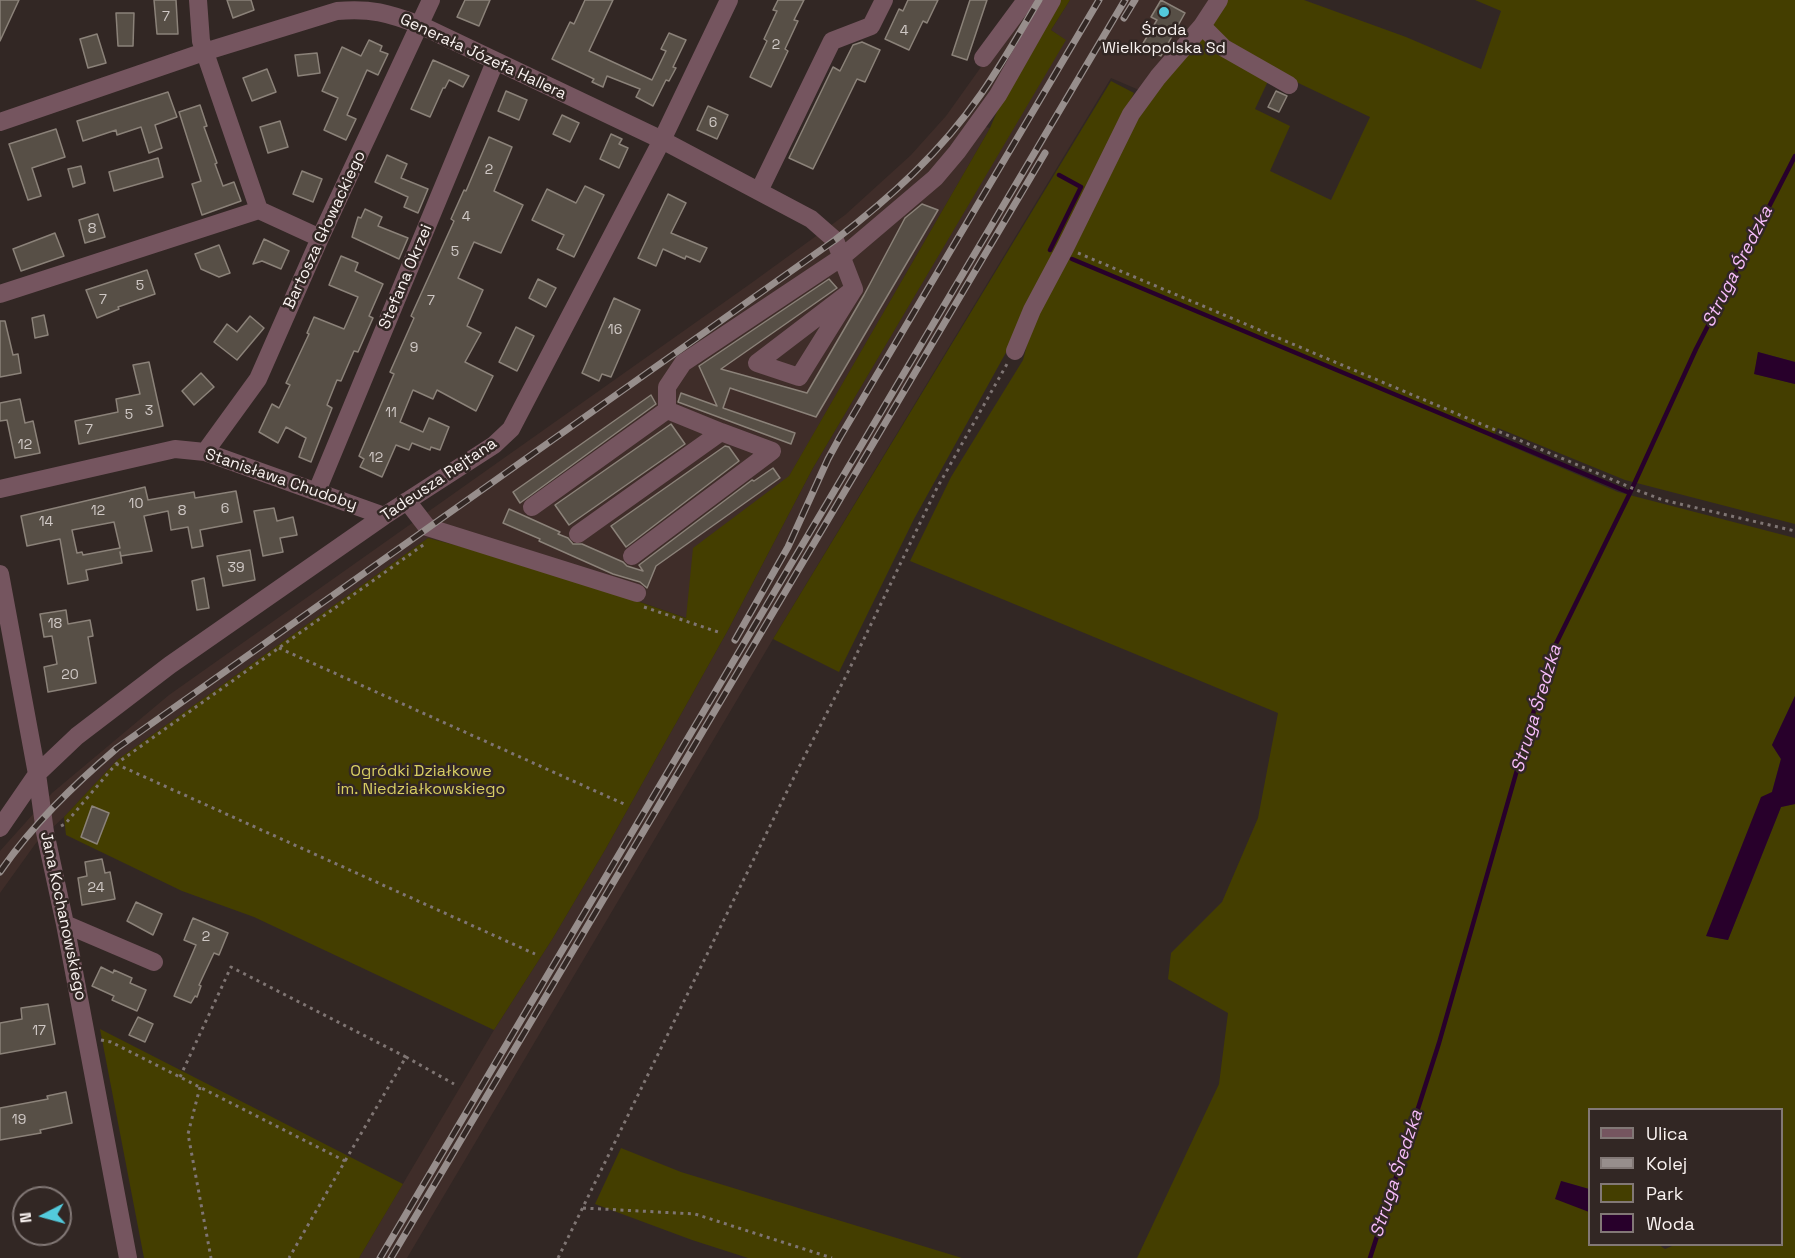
<!DOCTYPE html>
<meta charset="utf-8">
<style>
body{margin:0}
#map{position:relative;width:1795px;height:1258px;overflow:hidden;background:#322724;font-family:"Space Grotesk",sans-serif}
canvas{display:block}
.legend{position:absolute;left:1588px;top:1108px;width:195px;height:138px;box-sizing:border-box;background:#322724;border:2px solid #827876;margin:0;padding:8px 10px;list-style:none;font-size:18px;color:#f9f2f0}
.legend li{display:flex;align-items:center;gap:12px;height:30px}
.legend b{width:30px;border:2px solid #827876}
.north{position:absolute;left:12px;top:1186px;width:60px;height:60px;box-sizing:border-box;background:#322724;border:2px solid #827876;border-radius:50%;rotate:264deg;font-size:16px;font-weight:700;line-height:24px;text-align:center;color:#f9f2f0}
.north::after{content:'';display:block;margin:auto;width:21px;height:27px;background:#53cadc;clip-path:polygon(50% 0,100% 100%,50% 72%,0 100%)}
</style>
<div id="map">
<canvas width="1795" height="1258"></canvas>
<ul class="legend">
<li><b style="height:8px;background:#75555f"></b>Ulica</li>
<li><b style="height:8px;background:#978e8c"></b>Kolej</li>
<li><b style="height:16px;background:#443e00"></b>Park</li>
<li><b style="height:16px;background:#28002b"></b>Woda</li>
</ul>
<div class="north">N</div>
</div>
<script>
const c = document.querySelector('canvas').getContext('2d');
c.lineJoin = 'round';
function fill(path, color) { c.fillStyle = color; c.fill(path, 'evenodd'); }
function strokePath(path, color, width, dash) { c.strokeStyle = color; c.lineWidth = width; c.lineCap = dash ? 'butt' : 'round'; c.setLineDash(dash || []); c.stroke(path); }
function write(font, color, halo, rows, align = 'center') {
  c.font = font + ' "Space Grotesk",sans-serif'; c.lineWidth = 5; c.setLineDash([]); c.textBaseline = 'middle'; c.strokeStyle = halo; c.fillStyle = color; for (const [text, x, y, turn = 0] of rows) {
    c.save(); c.translate(x, y); c.rotate((+turn || 0) * Math.PI / 180); c.textAlign = isNaN(turn) ? turn : align; if (halo) c.strokeText(text, 0, 0); c.fillText(text, 0, 0); c.restore();
  }
}
const built = new Path2D(`
 M1022,0H1046L971,123L990,128L704,624L536,566L428,538L117,760L64,817L36,843L0,893V851L52,793L169,695L750,284L845,215L911,155L946,116L981,67Z
 M1070,0H1211V3L1139,90L1111,78L773,639L407,1258H359L494,1030L553,938L605,850L727,632L813,468L1065,40L1051,30Z`);
const green = new Path2D(`
 M1059,0H1070L1051,30L1066,40L813,468L727,632L605,850L553,938L494,1030L254,917L182,891L66,835L64,817L117,760L428,538L536,566L686,618L693,548L789,476L990,128L1004,95Z
 M1224,0H1304L1406,37L1481,69L1501,11L1475,0H1795V362L1758,352L1755,374L1795,384V524L1625,480L1498,428L1492,438L1618,492L1795,538V696L1772,745L1781,759L1772,792L1707,936L1728,940L1781,807L1795,804V1258H1137L1219,1084L1228,1013L1168,979L1171,953L1222,902L1258,818L1278,713L910,561L951,477L1023,360L1036,311L1135,116L1203,32L1269,79L1255,109L1290,126L1270,171L1331,200L1370,117L1273,71L1209,27ZM1590,1110H1782V1244H1677L1665,1249L1659,1245L1590,1244L1589,1212L1561,1181L1589,1189Z
 M1111,81L1134,93L1009,347L914,519L839,672L773,639Z
 M100,1029L403,1184L359,1258H144Z
 M621,1148L681,1172L962,1258H748L692,1240L595,1204Z`);
const water = new Path2D(`
 M1758,352L1795,362V384L1754,374Z
 M1795,696V804L1781,807L1728,940L1706,936L1761,797L1772,792L1781,759L1772,745Z
 M1561,1181L1589,1189V1212L1555,1199Z`);
const stream = new Path2D(`
 M1050,250L1081,187L1059,175
 M1072,259L1630,493
 M1370,1258L1439,1043L1549,658L1630,493L1696,349L1795,156`);
const building = new Path2D(`
 M0,0H19L0,41Z
 M154,0H176L178,34H157Z
 M227,0H251L254,10L233,18Z
 M465,0H490L479,26L457,17Z
 M585,0H613L589,51L652,80L666,51L661,49L669,33L686,40L673,67L676,68L669,81L666,80L653,106L636,97L640,89L607,76L603,87L592,82L594,79L552,59L570,22L574,24Z
 M778,0H804L794,20L798,21L785,49L788,51L771,87L750,77L767,41L764,39L777,11L773,10Z
 M908,0H938L927,23L923,21L909,50L885,39L899,9L903,11Z
 M970,0H987L967,60L952,55Z
 M1161,0L1185,13L1161,56L1142,45L1157,20L1151,17Z
 M116,13H134L133,46H118Z
 M97,34L106,63L88,68L80,39Z
 M369,40L382,46L380,51L388,54L378,75L367,70L347,115L356,119L346,140L324,130L338,98L322,91L342,47L361,56Z
 M862,42L880,50L865,82L857,79L813,169L789,158L833,67L840,71L853,45Z
 M317,53L320,73L298,76L295,55Z
 M433,60L469,76L463,87L449,80L445,88H443L430,117L411,109Z
 M267,69L276,92L252,101L243,78Z
 M506,91L527,100L519,120L498,111Z
 M1276,91L1287,96L1279,112L1268,107Z
 M168,92L177,117L155,125L162,148L149,153L141,127L117,135L116,130L83,141L77,121Z
 M200,105L207,126L204,127L217,163L215,164L223,186L234,182L241,201L202,215L192,184L201,181L179,112Z
 M708,106L728,115L717,139L697,130Z
 M562,115L579,123L570,142L553,134Z
 M280,121L288,147L268,153L260,127Z
 M56,129L65,157L32,168L41,196L28,200L9,144Z
 M611,134L622,139L619,144L628,148L619,168L600,159Z
 M489,137L512,147L494,191L523,205L501,253L474,242L458,278L483,290L467,326L481,333L465,362L493,376L476,411L437,390L433,399L413,390L400,422L423,432L429,418L449,427L440,450L431,447L430,450L412,443L409,450L396,445L382,477L360,467L364,459L359,456L394,374L390,372L414,318L411,316L454,221L451,219L464,190L466,191Z
 M387,155L407,164L401,178L428,189L418,213L404,207L408,197L375,182Z
 M158,158L163,177L114,191L109,172Z
 M81,166L85,183L73,187L68,169Z
 M302,171L322,179L313,202L293,194Z
 M585,186L604,195L574,257L557,249L564,235L532,220L547,189L576,203Z
 M668,194L686,203L671,233L707,248L700,262L686,256L685,259L663,249L656,266L638,258Z
 M922,204L938,210L816,417L730,388L723,408L795,433L791,444L678,402L681,393L717,406L699,366L829,279L837,288L721,369L807,393L864,295L905,218Z
 M365,209L382,217L378,226L408,238L399,259L352,237L358,217L361,218Z
 M98,214L105,237L85,243L79,220Z
 M55,233L64,256L21,271L13,249Z
 M264,239L289,251L281,269L262,261L253,264Z
 M219,245L230,273L219,277L201,269L195,254Z
 M341,256L358,263L355,271L383,284L369,316L373,318L358,352L354,351L341,381L337,380L327,405L332,408L311,462L299,457L306,438L286,427L278,443L259,432L272,404L279,408L290,385L286,383L309,334L307,333L314,317L344,329L358,297L329,285Z
 M147,270L155,294L118,307L119,309L97,318L86,290Z
 M538,279L556,288L546,307L529,298Z
 M614,298L640,310L611,377L602,374L599,381L582,373Z
 M44,315L48,335L35,338L32,318Z
 M250,316L264,328L237,360L214,342L227,324L237,332Z
 M0,321H5L13,355L18,354L21,373L0,377Z
 M516,327L534,336L517,371L499,362Z
 M149,362L163,426L79,444L75,421L118,412L116,399L140,394L133,365Z
 M201,373L214,387L194,405L182,391Z
 M651,395L656,404L520,503L513,492Z
 M20,399L25,423L33,421L40,453L15,458L7,420L0,421V403Z
 M671,424L685,444L569,525L555,505Z
 M725,446L729,447L739,461L626,547L611,526Z
 M773,468L780,478L656,566L647,588L640,582L613,574L539,541L540,539L503,523L509,509L560,532L558,534L568,538L573,544H582L623,562L627,566L643,571L639,565L752,480L754,481Z
 M145,487L148,500L194,492L195,498L236,491L242,522L200,530L203,546L192,548L188,527L171,530L168,511L144,516L152,551L121,556L120,552L122,563L86,570L88,580L68,584L60,539L27,546L21,516ZM114,522L120,548L83,555L82,552L77,553L72,530Z
 M274,508L277,521L293,517L297,535L280,538L283,552L263,556L254,511Z
 M250,550L255,580L223,586L217,556Z
 M204,578L209,608L197,610L192,581Z
 M66,610L68,624L90,620L93,636L88,637L96,683L48,692L44,667L57,664L52,636L44,637L40,614Z
 M92,806L109,813L97,844L81,837Z
 M102,859L105,873L110,872L115,899L82,905L78,878L87,876L85,862Z
 M136,902L162,914L153,935L127,921Z
 M193,918L228,933L219,955L214,953L199,985L201,986L197,997L195,996L191,1003L174,996L196,945L184,940Z
 M101,967L113,973L114,970L132,978L130,983L146,990L137,1011L112,1000L114,996L92,986Z
 M48,1004L55,1044L0,1054V1023L22,1019L21,1008Z
 M138,1017L153,1024L145,1042L129,1035Z
 M66,1092L72,1123L40,1130L41,1133L0,1140V1108L48,1099L47,1096Z`);
const path = new Path2D(`
 M1078,253L1639,491L1663,500L1795,531
 M644,607L721,633
 M279,648L624,804
 M116,764L535,954
 M61,826L65,824L116,764L426,543
 M101,1040L111,1042L345,1161L289,1258
 M406,1057L454,1084
 M180,1077L231,967L406,1057L345,1161
 M200,1087L188,1134L211,1258
 M583,1208L695,1214L832,1258
 M558,1258L799,767L847,674L937,488L1007,364`);
const minor = new Path2D(`
 M198,0L201,41L259,210L320,238
 M1202,26L1224,48L1289,85
 M983,58L1026,0
 M0,122L204,52L337,11C371,8 388,13 420,25L662,140L811,219L835,240L854,289L757,363L799,377L854,289
 M759,191L832,41L871,26L884,0
 M0,294L259,210
 M1015,351L1032,310L1065,248L1131,114L1158,77L1202,26L1219,0
 M205,452L258,379L320,238L431,0
 M0,489L175,449L205,452L384,516
 M317,491L495,62
 M407,501L427,527L637,593
 M532,507L667,410V387L683,363L842,257L935,178L957,152L998,95L1052,0
 M578,534L721,432L667,410
 M632,556L772,451L721,432
 M0,574L37,774L45,832L65,924L128,1258
 M0,828L37,774L77,736L170,665L384,516L494,445L511,429L662,140L729,0
 M65,924L154,962`);
const rail = new Path2D(`
 M1124,18L1135,0
 M735,640L788,547L828,459L840,437L1099,0
 M0,872C32,825 74,785 117,748L835,240C890,198 941,152 981,94C1002,64 1020,32 1039,0
 M380,1258L1125,0
 M391,1258L1045,153`);
const markers = [
 [1164,12,6,"#53cadc"]
];
const numberNames = [
 ["7",166,17],
 ["4",904,31],
 ["2",776,45],
 ["6",713,123],
 ["2",489,170],
 ["4",466,217],
 ["8",92,229],
 ["5",455,252],
 ["5",140,286],
 ["7",103,300],
 ["7",431,301],
 ["16",615,330],
 ["9",414,348],
 ["3",149,411],
 ["11",391,413],
 ["5",129,415],
 ["7",89,430],
 ["12",25,445],
 ["12",376,458],
 ["10",136,504],
 ["6",225,509],
 ["12",98,511],
 ["8",182,511],
 ["14",46,522],
 ["39",236,568],
 ["18",55,624],
 ["20",70,675],
 ["24",96,888],
 ["2",206,937],
 ["17",39,1031],
 ["19",19,1120]
];
const poiNames = [
 ["Środa",1164,31],
 ["Wielkopolska Sd",1164,49]
];
const streetNames = [
 ["Generała Józefa Hallera",483,57,25],
 ["Bartosza Głowackiego",325,230,-65],
 ["Stefana Okrzei",406,277,-67],
 ["Stanisława Chudoby",281,480,19],
 ["Tadeusza Rejtana",439,480,-34],
 ["Jana Kochanowskiego",63,916,78]
];
const parkNames = [
 ["Ogródki Działkowe",421,772],
 ["im. Niedziałkowskiego",421,790]
];
const waterNames = [
 ["Struga Średzka",1738,267,-63],
 ["Struga Średzka",1537,709,-73],
 ["Struga Średzka",1397,1174,-72]
];
fill(built, '#3f2d29');
fill(green, '#443e00');
fill(water, '#28002b');
strokePath(stream, '#28002b', 4.5);
fill(building, '#574f46');
strokePath(building, '#8b8279', 1.5);
strokePath(path, '#7f7573', 3, [3, 4.5]);
strokePath(minor, '#75555f', 18);
strokePath(rail, '#978e8c', 7);
strokePath(rail, '#322724', 4.5, [14]);
for (const [x, y, r, color] of markers) { const dot = new Path2D(); dot.arc(x, y, r, 0, 2 * Math.PI); c.fillStyle = color; c.fill(dot); strokePath(dot, '#322724', 2); }
write('14px', '#d0c9c6', null, numberNames);
write('16px', '#f9f2f0', '#322724', poiNames);
write('16px', '#f9f2f0', '#322724', streetNames);
write('16px', '#d8ce63', '#322724', parkNames);
write('italic 18px', '#f5bbf8', '#322724', waterNames);
</script>
